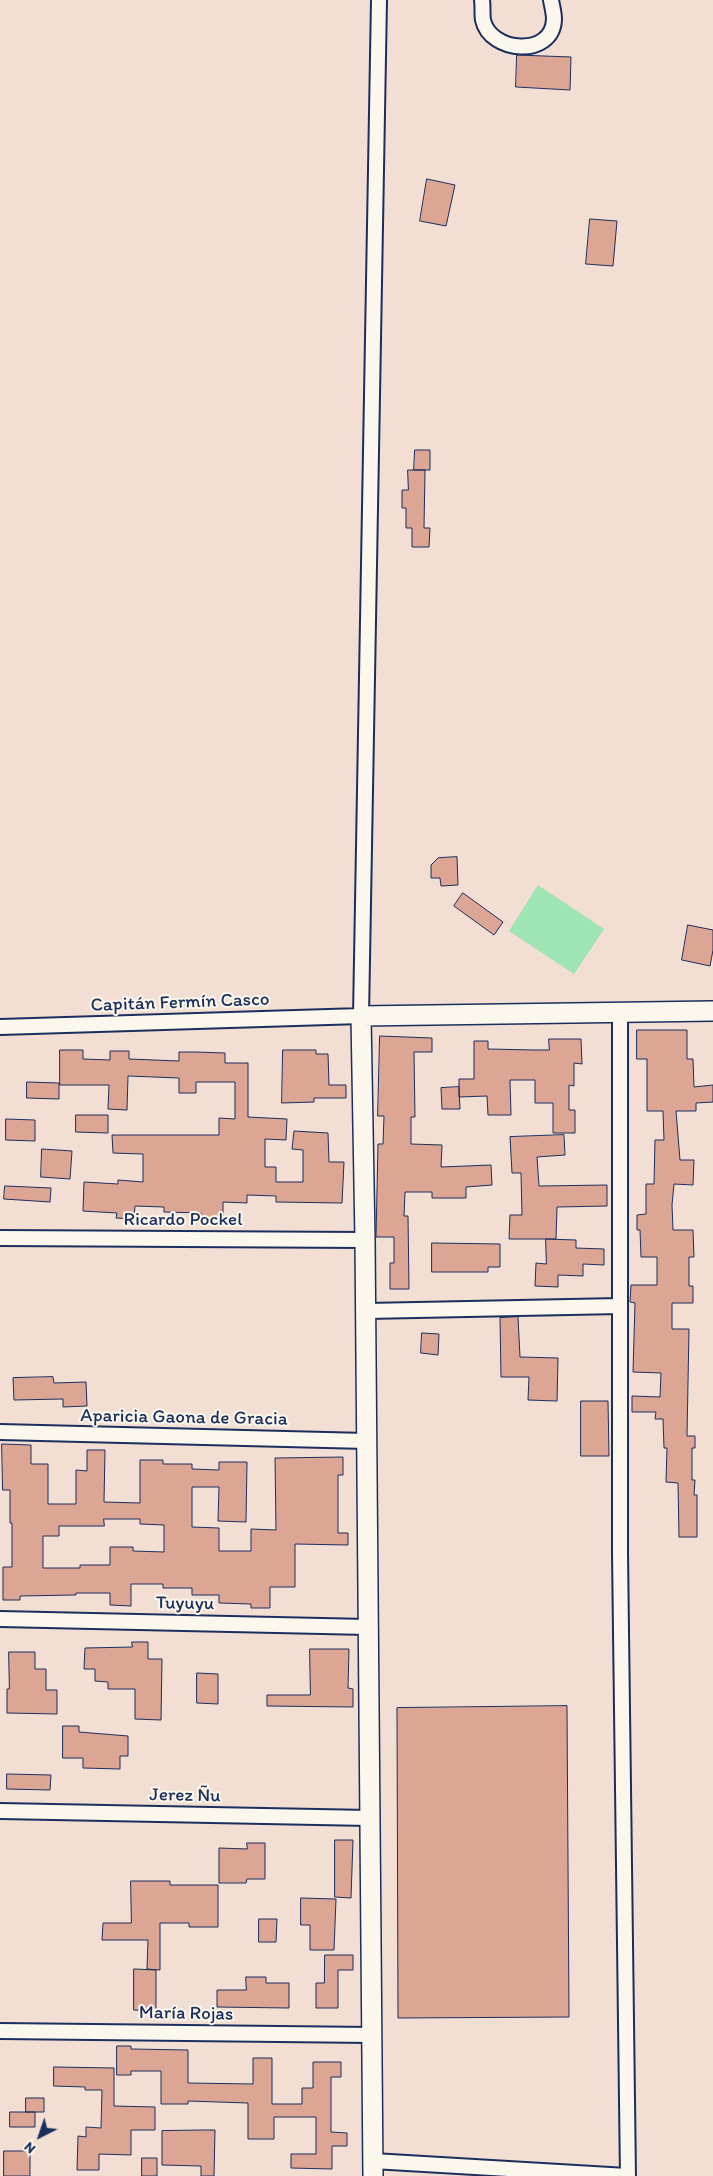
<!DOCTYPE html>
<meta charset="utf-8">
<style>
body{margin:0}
#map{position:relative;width:713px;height:2176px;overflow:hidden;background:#f2ded2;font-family:Itim,sans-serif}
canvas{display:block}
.north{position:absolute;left:15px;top:2111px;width:50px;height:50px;-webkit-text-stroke:4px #fbf7ec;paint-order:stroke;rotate:221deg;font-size:14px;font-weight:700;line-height:20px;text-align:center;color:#1b2f5e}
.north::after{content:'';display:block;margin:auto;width:18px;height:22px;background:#1b2f5e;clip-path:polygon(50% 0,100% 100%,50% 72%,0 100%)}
</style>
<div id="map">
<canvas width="713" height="2176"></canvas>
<div class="north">N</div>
</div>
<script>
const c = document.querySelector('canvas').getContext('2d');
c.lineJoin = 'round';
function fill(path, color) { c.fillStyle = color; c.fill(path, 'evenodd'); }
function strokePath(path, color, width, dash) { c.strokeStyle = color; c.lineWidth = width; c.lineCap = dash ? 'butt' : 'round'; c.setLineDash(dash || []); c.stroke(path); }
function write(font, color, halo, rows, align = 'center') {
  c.font = font + ' Itim,sans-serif'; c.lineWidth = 4; c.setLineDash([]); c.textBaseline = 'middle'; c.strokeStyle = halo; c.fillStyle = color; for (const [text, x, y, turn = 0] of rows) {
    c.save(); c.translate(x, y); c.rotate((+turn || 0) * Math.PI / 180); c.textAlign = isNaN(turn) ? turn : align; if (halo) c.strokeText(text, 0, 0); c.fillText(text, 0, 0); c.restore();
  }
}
const green = new Path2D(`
 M538,885L604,929L574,974L509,931Z`);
const building = new Path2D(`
 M517,55L571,57L570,90L516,87Z
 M427,179L455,185L446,226L420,221Z
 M590,219L617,221L613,266L586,264Z
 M415,450H430V470H414Z
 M408,470H425L424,528H430L429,547H412V528H406V508H402V490H408Z
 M457,857L458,885L441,886L440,878H431V865L438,858Z
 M463,893L503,922L494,935L454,906Z
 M688,925L713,930V950L710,966L682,960Z
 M637,1030H687V1059H693L694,1087L713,1085V1102L696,1103V1111H676L680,1160H694L693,1185L674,1184L672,1205L673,1230H693L694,1257H689V1286H693V1303H672V1329H689L687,1436H695V1448H692V1480H695L694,1495H697V1537H679L678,1483L666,1482L667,1448H664L663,1419H655L656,1412H632V1396L660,1397L661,1373L633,1372L635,1303L630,1302L631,1285H657V1257H641L640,1230H637V1215L646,1214V1184H654L655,1140H664L663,1111H647V1059H637Z
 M380,1036L432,1038V1052H414L415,1117H411V1144L442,1145L441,1167L491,1165L492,1185L466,1187V1198H432V1192H405L404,1216H408L409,1289H390V1263H394V1237H376L378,1144H383L384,1116H378Z
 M549,1039H581L582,1064L574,1063V1086L569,1085V1110H575V1133H553V1103H535V1080H510L511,1115H488L487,1096L459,1097V1079H474V1041H488V1049L534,1050H549Z
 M60,1050H83V1059L110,1060V1051H129V1059L179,1061V1052H196L225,1053V1063H248V1117L287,1119L286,1140L265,1139V1167H276V1182H303V1150L292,1149L294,1131L328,1133L329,1162H344L342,1203L276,1202V1196L247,1195V1203L223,1202V1223H201V1213L164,1212V1207L135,1206L134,1219L116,1218L117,1213L83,1211L84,1182L118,1184V1180L143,1182V1154L113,1153L112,1135H219V1118L235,1119V1082H196V1093H179V1078L128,1076L127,1110L108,1109L109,1085H60Z
 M283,1050H316V1054H328L329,1085H346V1098H314V1102L282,1103Z
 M27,1082L59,1083V1099L27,1098Z
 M459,1087L460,1109H442L441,1088Z
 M76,1115H108V1133L76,1132Z
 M6,1119L35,1120V1141L6,1140Z
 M564,1135L565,1155L537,1157L539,1186L607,1185V1206L557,1207L556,1239H509L510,1215H522L521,1173H512L510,1137Z
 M42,1149L72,1151L70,1179L41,1177Z
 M5,1186L51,1188L50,1202L4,1199Z
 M546,1239L576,1240V1248L604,1249V1265L583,1264V1276L558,1275V1287L535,1286L536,1263L546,1264Z
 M432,1243L500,1244V1267H488V1272H432Z
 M518,1317L520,1357L558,1358L557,1401L528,1400L529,1377H501L500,1318Z
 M422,1333L439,1334L438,1355L421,1353Z
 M53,1377L54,1383L86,1382L87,1406L63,1407V1399L14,1400L13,1378Z
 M581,1401H608L609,1456H581Z
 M2,1444L31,1445V1464H48V1504H76V1470L87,1471V1450H105L104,1502L140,1503V1460H163V1464H192V1469L219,1470V1462H247L246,1522L218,1521L219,1487H192V1527L219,1528V1551H251V1529L276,1530L275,1458L343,1457V1475H338V1533H348V1545L295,1544V1587H270V1608H251V1604L219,1603V1595H192V1588H163V1584H131V1606L110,1605V1593H76V1595L20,1596V1600H3V1567H12V1523H10V1490H3ZM104,1519H140V1524L164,1525V1552L133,1551V1547H110V1565H80V1568H43V1536H59V1526H104Z
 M132,1642H148V1659H162L161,1720L135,1719V1689H108V1682L95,1681V1669H84L85,1648L132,1647Z
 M310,1649H349L348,1688L353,1689V1707L267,1706V1695H310Z
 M9,1652H35V1669H46V1690H57V1714L7,1713V1689H9Z
 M197,1673L218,1674V1704L197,1703Z
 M567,1706L569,2017L398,2018L397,1708Z
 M63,1726H79V1732L128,1736V1756H120V1769L83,1768V1758H63Z
 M7,1774L51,1775L50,1790L7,1789Z
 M335,1840H353L351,1898L335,1897Z
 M247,1843H265V1879H247L246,1883H219V1848L247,1849Z
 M131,1881H170V1885H218V1927H189V1923H160V1970L147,1969L148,1940H102L103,1923H131Z
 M301,1898L336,1899L334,1950H310V1925H301Z
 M259,1919H277L276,1942H259Z
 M325,1955H353V1970H338V2008H316V1983H324Z
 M134,1969L156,1970V2011L134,2010Z
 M246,1977H266V1983H289V2008L217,2007V1990H246Z
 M117,2046H131V2049L188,2050V2083L253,2084V2058H272V2104H302V2088H313V2062H341V2077H331V2132L347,2133V2146H332V2169L291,2168V2154H316V2117H274V2139H248V2103L188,2101V2104H161V2071H131V2075H117Z
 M54,2067L114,2068V2106L155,2107V2130H131V2155L99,2154V2170H77L78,2136L86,2137V2127L101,2128L102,2090H85V2087L54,2086Z
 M26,2098H44V2112H26Z
 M10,2112H35V2127H10Z
 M201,2130H215L214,2176H201V2166L162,2165V2131Z
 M4,2151H30V2176H4Z
 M142,2158H157V2176H142Z`);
const street = new Path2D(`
 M482,0C483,6 482,14 483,20C490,53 553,58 554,19C554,13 552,6 551,0
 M620,1012V1553L628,2176
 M0,1027L361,1016L379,0
 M0,1238L365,1240
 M366,1311L620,1306
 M0,1432L367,1441
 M0,1619L368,1627
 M0,1811L370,1818
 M0,2031L372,2035
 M373,2161L627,2176`);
const secondary = new Path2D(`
 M373,2176L365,1240L361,1016L713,1011`);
const streetNames = [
 ["Capitán Fermín Casco",180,1003,-2],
 ["Ricardo Pockel",183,1220],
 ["Aparicia Gaona de Gracia",184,1418,1],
 ["Tuyuyu",185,1604,1],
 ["Jerez Ñu",185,1796,1],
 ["María Rojas",186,2014,1]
];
fill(green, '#9ee5b3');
fill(building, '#dca594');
strokePath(building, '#1b2f5e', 1);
strokePath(street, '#1b2f5e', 18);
strokePath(secondary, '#1b2f5e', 22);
strokePath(street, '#fbf7ec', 14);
strokePath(secondary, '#fbf7ec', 19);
write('19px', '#1b2f5e', '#fbf7ec', streetNames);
</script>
